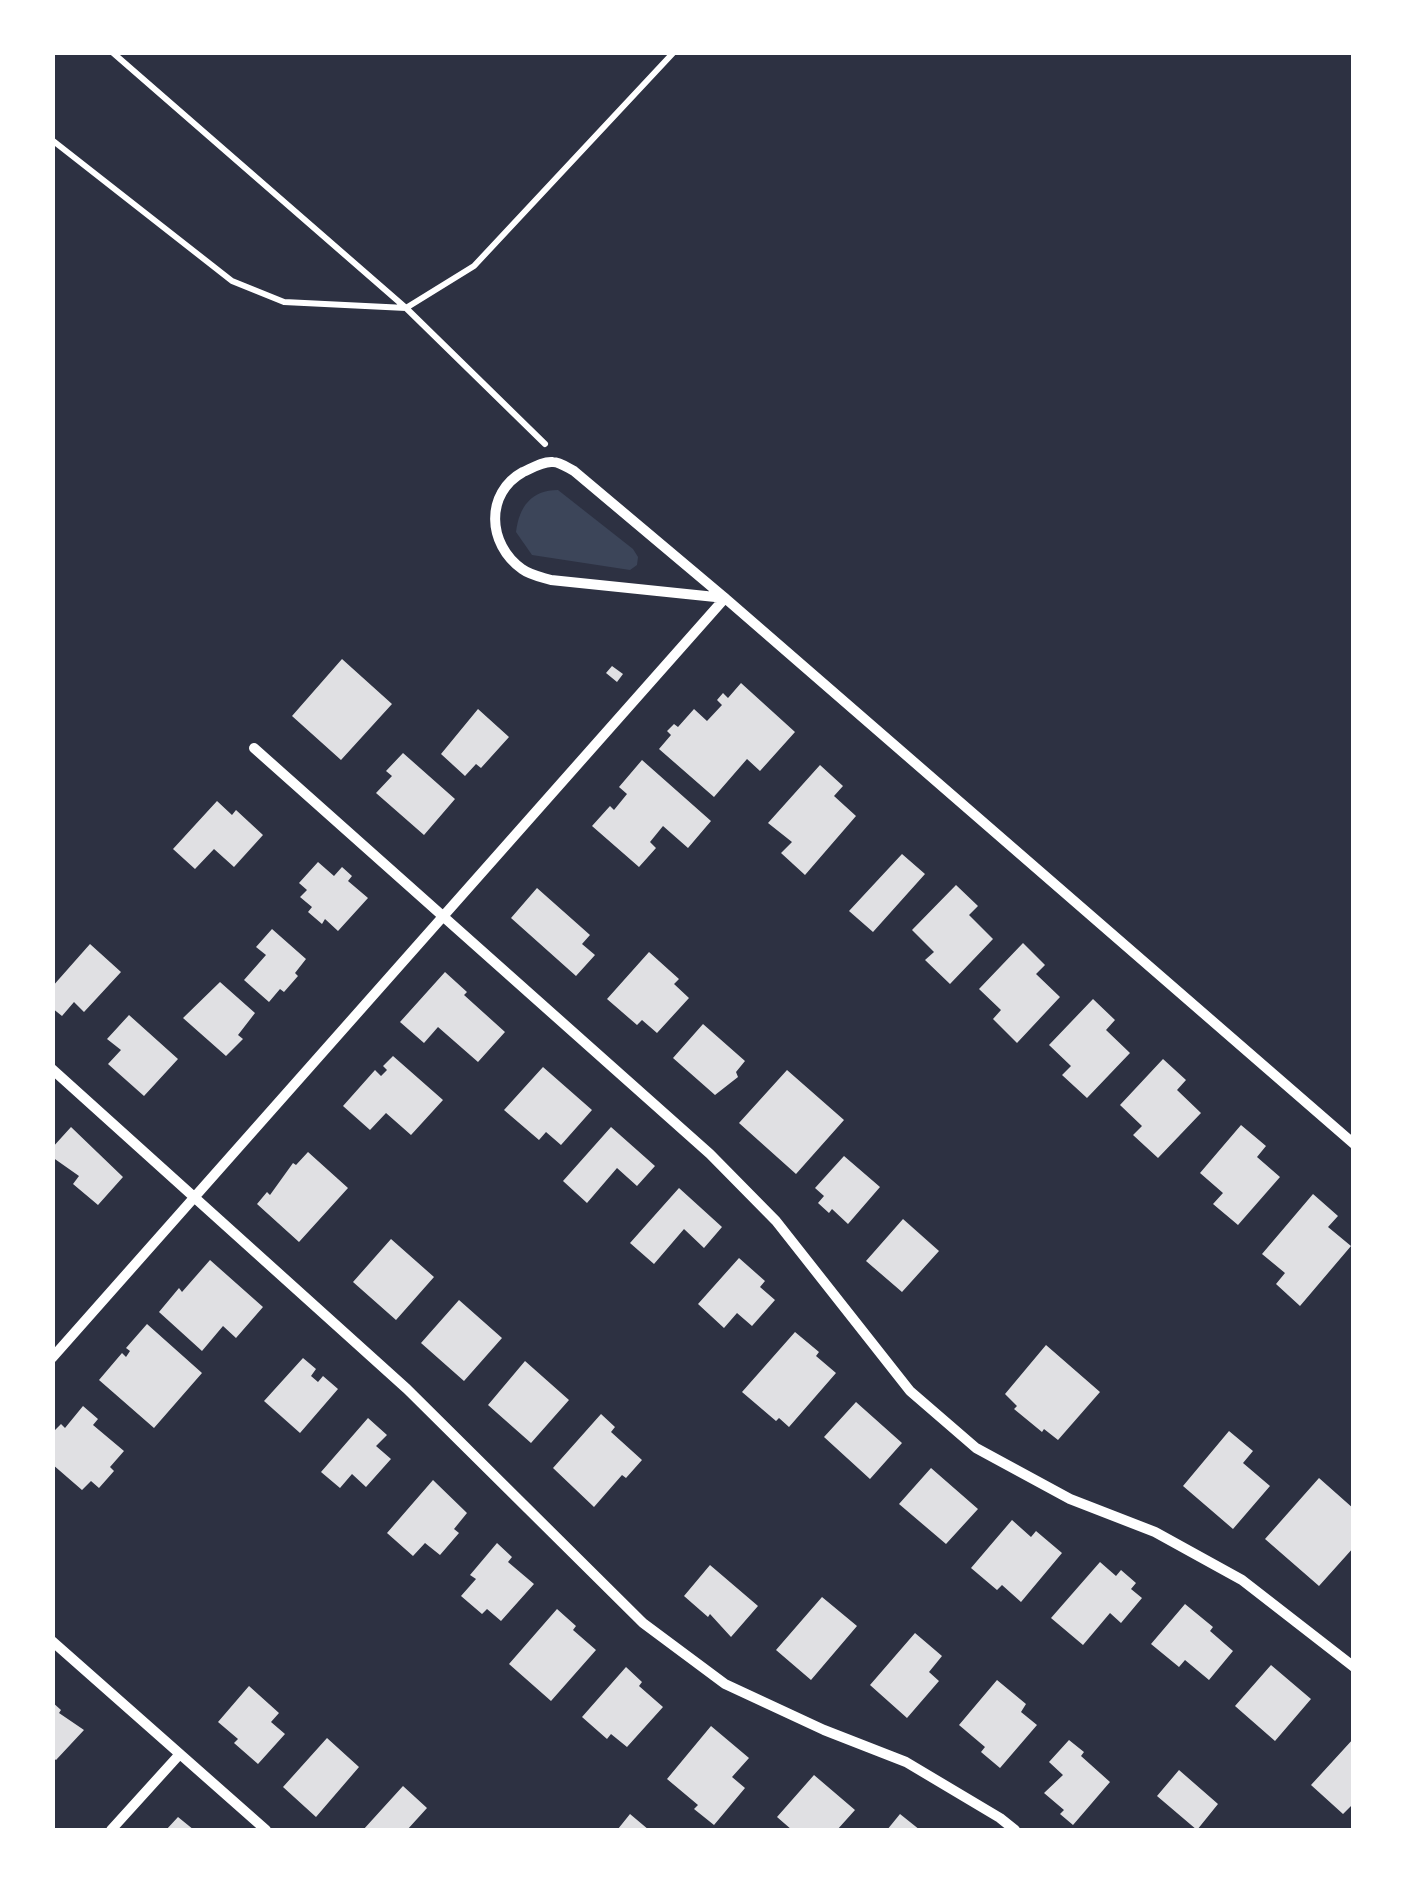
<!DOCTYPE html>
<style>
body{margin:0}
#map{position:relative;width:1406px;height:1883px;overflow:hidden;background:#2d3142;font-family:"Varela Round",sans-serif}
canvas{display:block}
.frame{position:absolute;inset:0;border:55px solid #fff;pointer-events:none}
</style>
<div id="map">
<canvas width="1406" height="1883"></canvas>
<div class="frame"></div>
</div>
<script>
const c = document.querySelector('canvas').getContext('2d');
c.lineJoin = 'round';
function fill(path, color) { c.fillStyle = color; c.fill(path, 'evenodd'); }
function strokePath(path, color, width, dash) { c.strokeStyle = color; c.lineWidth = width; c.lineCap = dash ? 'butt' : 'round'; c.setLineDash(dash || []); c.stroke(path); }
const green = new Path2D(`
 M558,490L633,549L638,557L637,565L630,570L532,555L516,532C519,507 531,490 558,490Z`);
const building = new Path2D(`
 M342,659L392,704L341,760L292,716Z
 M612,666L623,674L617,682L606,673Z
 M741,683L795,732L760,771L747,759L714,797L659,749L671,735L667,731L674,724L678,727L694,709L707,721L722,705L717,700L723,693L728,698Z
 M478,709L509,737L481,768L476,764L465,776L441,754Z
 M403,753L455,799L424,835L376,793L392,776L386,771Z
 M642,760L711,821L688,848L663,826L650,842L656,848L639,867L592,826L610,806L614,810L627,794L619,787Z
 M820,765L843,786L834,796L856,816L805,875L781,853L792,842L768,823Z
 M217,801L232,815L236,810L263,835L234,867L214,849L195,869L173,849Z
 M902,854L925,874L873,932L849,911Z
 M318,862L334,876L342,867L352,876L348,881L368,898L338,931L325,919L322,924L308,912L312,907L300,897L307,890L299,883Z
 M956,885L978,906L969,915L993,939L950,984L925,960L934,952L912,930Z
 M537,888L590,935L582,944L595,955L576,976L511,918Z
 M272,929L306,959L295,973L298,976L284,992L280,989L269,1002L244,980L266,955L256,947Z
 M1023,943L1045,965L1036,974L1060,997L1017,1043L993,1019L1001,1010L979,989Z
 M90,944L121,972L84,1012L74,1002L62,1016L52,1008V987Z
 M649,952L679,979L674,984L689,998L657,1033L642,1020L637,1025L607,999Z
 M445,972L467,992L464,995L505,1032L478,1062L438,1027L424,1043L400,1022Z
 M220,982L255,1013L238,1035L243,1039L226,1056L183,1018Z
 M1093,999L1115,1020L1106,1030L1130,1053L1087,1098L1062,1075L1071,1066L1049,1045Z
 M129,1015L178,1059L144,1096L108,1064L121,1050L107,1039Z
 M703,1024L745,1061L736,1072L738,1077L715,1095L673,1058Z
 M393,1056L443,1100L411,1135L386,1113L370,1130L343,1106L375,1070L381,1076L387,1070L383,1066Z
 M1163,1059L1186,1080L1177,1090L1201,1113L1158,1158L1133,1135L1142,1126L1120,1105Z
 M543,1067L592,1110L561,1145L546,1132L539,1140L504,1110Z
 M787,1070L844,1120L796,1174L739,1123Z
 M1241,1125L1266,1146L1257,1157L1280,1177L1238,1225L1213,1204L1223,1193L1200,1173Z
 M71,1127L123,1177L98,1205L73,1184L79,1176L52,1157V1148Z
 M611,1127L655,1166L637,1186L617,1168L587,1203L563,1181Z
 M308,1152L348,1188L299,1242L257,1204L267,1192L270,1195L293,1163L296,1165Z
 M844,1156L880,1187L848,1224L832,1209L829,1213L818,1203L824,1196L815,1188Z
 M679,1188L722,1227L704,1248L684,1229L654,1264L630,1243Z
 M1313,1194L1338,1216L1328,1227L1351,1246L1300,1306L1276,1284L1285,1273L1262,1254Z
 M903,1219L939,1251L902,1292L866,1261Z
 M391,1239L434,1277L396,1320L353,1282Z
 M739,1258L765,1281L760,1287L775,1300L752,1326L737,1313L724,1328L698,1304Z
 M210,1260L263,1307L236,1338L223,1326L202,1351L159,1312L179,1288L182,1292Z
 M459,1300L502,1338L464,1381L421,1343Z
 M147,1324L202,1373L154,1428L99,1380L122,1353L126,1357L130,1351L126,1348Z
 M795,1332L819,1352L816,1356L836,1373L789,1427L779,1418L776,1421L742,1392Z
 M1046,1345L1100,1392L1058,1440L1044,1429L1042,1432L1014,1409L1017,1406L1005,1394Z
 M303,1358L316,1369L311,1376L318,1382L323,1376L338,1389L300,1433L264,1401Z
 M525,1361L569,1400L531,1443L488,1405Z
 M856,1402L902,1443L870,1479L824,1437Z
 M83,1406L98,1419L93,1425L124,1451L110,1467L114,1471L99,1488L91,1481L82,1490L52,1464V1433L61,1424L65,1428Z
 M601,1414L615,1427L611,1432L642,1460L626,1478L622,1475L594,1507L553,1468Z
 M368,1418L387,1435L376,1446L391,1459L366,1487L352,1474L340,1488L321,1472Z
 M1229,1431L1253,1451L1243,1463L1270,1486L1233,1529L1183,1486Z
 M931,1468L978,1509L946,1544L899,1504Z
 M1319,1478L1354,1509V1547L1319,1586L1265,1539Z
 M433,1480L467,1513L454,1529L459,1533L440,1555L425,1543L413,1556L387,1533Z
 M1012,1520L1031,1537L1036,1531L1062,1553L1021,1602L1002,1585L997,1590L971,1568Z
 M497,1543L512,1557L508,1562L534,1584L501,1621L487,1609L482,1614L461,1596L476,1579L470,1575Z
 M1100,1562L1116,1576L1121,1570L1136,1583L1131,1589L1142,1598L1121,1623L1110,1613L1083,1645L1051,1618Z
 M710,1565L758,1606L731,1637L710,1614L708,1617L684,1596Z
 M822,1597L857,1626L811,1680L776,1650Z
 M1185,1604L1213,1627L1210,1631L1233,1651L1209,1680L1185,1660L1179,1667L1151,1644Z
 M557,1609L576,1626L573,1630L596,1650L551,1701L509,1664Z
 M915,1633L942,1656L929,1672L939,1681L907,1718L870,1685Z
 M1271,1665L1311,1699L1275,1741L1235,1706Z
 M626,1667L642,1682L639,1686L663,1707L627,1747L611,1734L607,1739L582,1717Z
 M997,1680L1026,1704L1021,1712L1037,1725L1000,1768L981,1752L985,1747L959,1725Z
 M249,1686L279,1713L271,1722L285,1734L258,1764L234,1743L238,1739L218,1722Z
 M52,1702L61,1710L59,1713L84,1730L56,1760L52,1757Z
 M711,1726L749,1758L732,1777L745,1788L714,1825L694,1809L698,1805L667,1779Z
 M327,1738L359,1767L316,1817L283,1787Z
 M1354,1738V1803L1343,1814L1311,1785Z
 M1069,1740L1084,1752L1081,1756L1110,1782L1073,1825L1060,1814L1064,1810L1044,1793L1063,1775L1049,1762Z
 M1179,1770L1218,1804L1197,1830L1157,1796Z
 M814,1775L855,1810L837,1830H792L777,1817Z
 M403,1786L427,1808L407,1830H363Z
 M630,1814L649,1830L618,1829Z
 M900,1814L920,1830H887Z
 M178,1817L194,1830H166Z`);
const path = new Path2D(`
 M112,52L406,308L545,444
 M52,140L232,281L284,302L406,308L474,266L674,52`);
const minor = new Path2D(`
 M725,598L551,580C541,577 530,575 522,569C487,544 485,493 523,472C532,468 543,461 553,462C560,462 568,468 574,471L725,598L1354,1144
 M254,748L710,1154L776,1221L910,1391L976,1448L1070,1499L1155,1532L1242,1580L1354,1667
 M52,1069L407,1389L643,1623L725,1684L824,1730L906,1762L1000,1818L1015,1830
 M52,1358L725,598
 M52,1641L266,1830
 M111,1830L179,1755`);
fill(green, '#3c4559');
fill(building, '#e0e0e3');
strokePath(path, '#fff', 6);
strokePath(minor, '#fff', 10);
</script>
